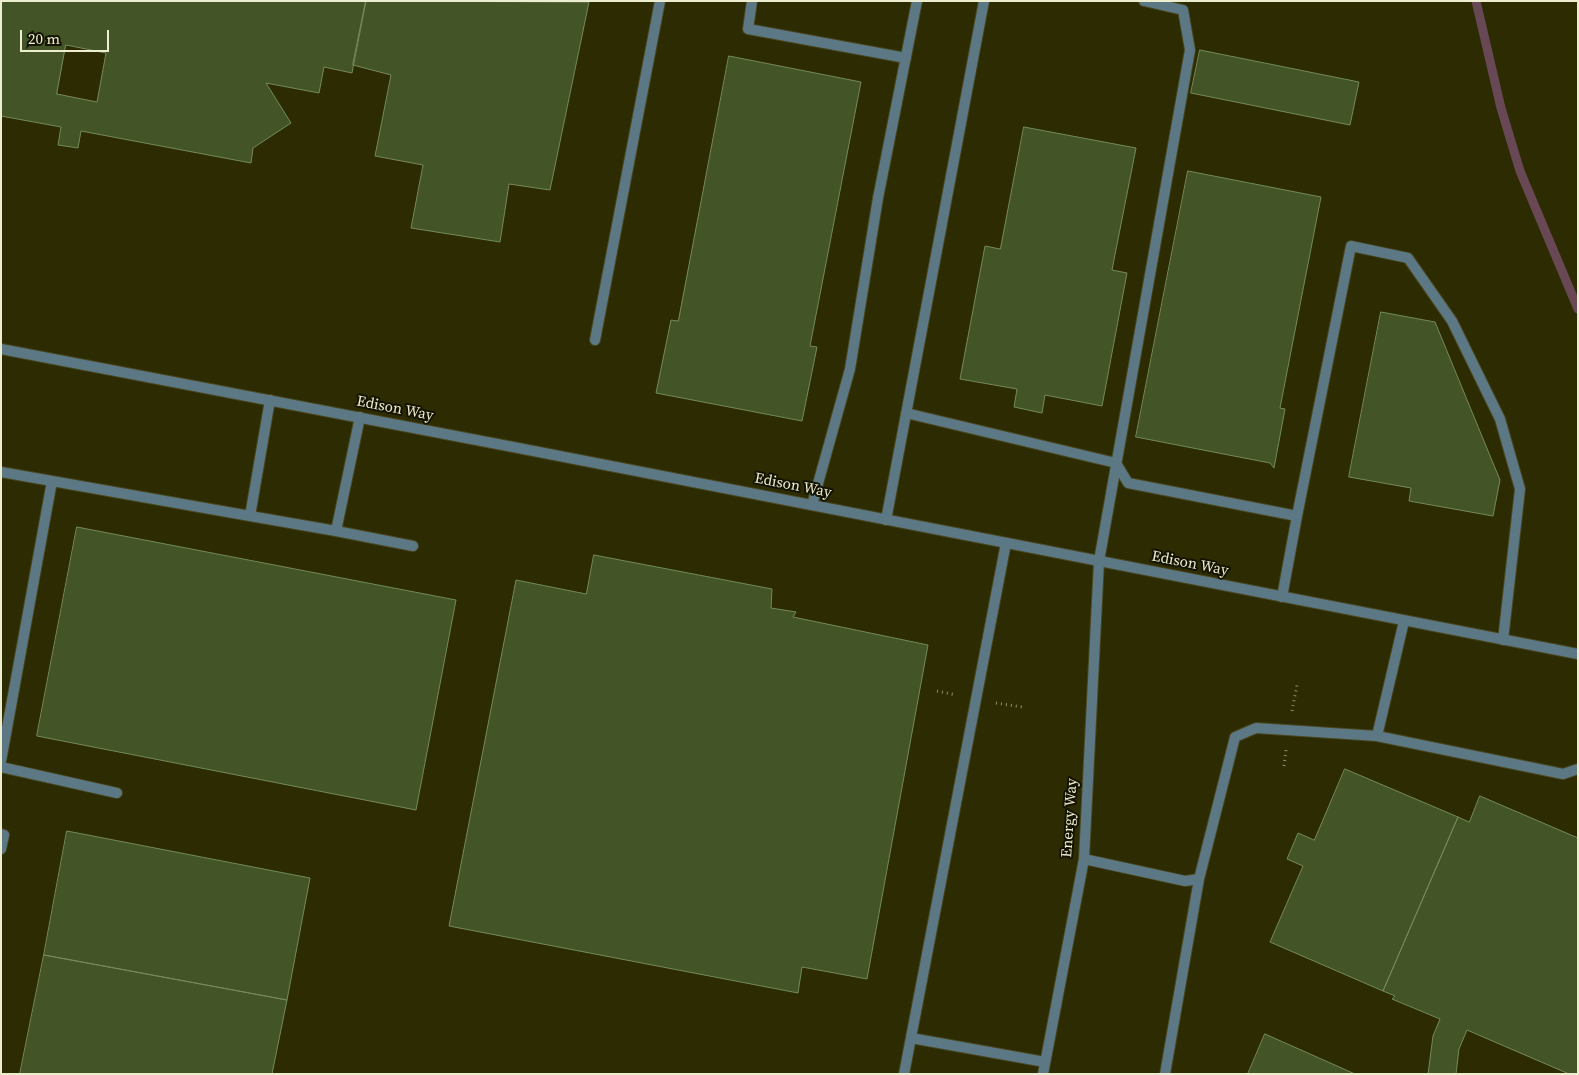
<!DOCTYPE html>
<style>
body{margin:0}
#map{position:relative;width:1579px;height:1075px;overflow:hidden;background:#2d2b01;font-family:"Source Serif 4",serif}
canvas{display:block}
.frame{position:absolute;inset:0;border:2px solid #ededd0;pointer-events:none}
.scale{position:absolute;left:20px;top:30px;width:89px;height:22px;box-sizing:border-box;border:2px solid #ededd0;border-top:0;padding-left:6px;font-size:15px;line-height:18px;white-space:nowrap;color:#ededd0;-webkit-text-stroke:4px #141301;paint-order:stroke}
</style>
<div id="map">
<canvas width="1579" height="1075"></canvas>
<div class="frame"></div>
<div class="scale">20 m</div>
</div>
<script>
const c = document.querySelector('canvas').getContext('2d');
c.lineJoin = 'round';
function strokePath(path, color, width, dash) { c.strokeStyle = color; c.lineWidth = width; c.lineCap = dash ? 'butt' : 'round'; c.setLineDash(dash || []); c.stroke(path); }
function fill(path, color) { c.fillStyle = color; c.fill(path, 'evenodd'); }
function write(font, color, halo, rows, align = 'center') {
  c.font = font + ' "Source Serif 4",serif'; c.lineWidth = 4; c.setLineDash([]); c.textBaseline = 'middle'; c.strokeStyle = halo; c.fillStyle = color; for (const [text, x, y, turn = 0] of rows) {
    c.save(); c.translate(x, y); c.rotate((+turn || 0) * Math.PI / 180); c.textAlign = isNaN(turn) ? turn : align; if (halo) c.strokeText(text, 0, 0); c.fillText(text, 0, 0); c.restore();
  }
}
const stream = new Path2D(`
 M1476,1L1501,108L1520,171L1578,309`);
const building = new Path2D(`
 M1,1H366L352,73L324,67L319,93L266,83L291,123L253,148L251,163L81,131L78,148L58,145L61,127L1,116ZM66,45L106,53L97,102L57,94Z
 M366,1L589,2L550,190L509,184L500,242L411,228L423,165L375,156L391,75L353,65Z
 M1200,50L1359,82L1350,125L1191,93Z
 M729,56L861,82L810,346L817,347L802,421L656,393L671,320L678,321Z
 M1024,127L1136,148L1112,270L1127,273L1102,406L1045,395L1042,413L1014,407L1017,389L960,379L985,246L1000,249Z
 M1188,171L1321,197L1280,408L1285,409L1274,468L1270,463L1136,437Z
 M1381,312L1435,322L1500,480L1493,516L1409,501L1411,488L1349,477Z
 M77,527L456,600L416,810L37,736Z
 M594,555L772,589L771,608L796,612L793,617L928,645L867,979L802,967L798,993L449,926L516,580L586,594Z
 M1345,769L1458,817L1383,991L1270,942L1303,866L1287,859L1298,833L1314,840Z
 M1480,796L1578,838V1074H1569L1467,1030L1459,1049L1456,1074H1428L1433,1036L1440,1019L1392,999L1395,996L1383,991L1458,817L1469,822Z
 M67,831L310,878L287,1000L44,955Z
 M44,955L287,1000L272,1074H20Z
 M1265,1034L1355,1074H1248Z`);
const path = new Path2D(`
 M937,691L956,695
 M996,703L1022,707
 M1292,711L1297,685
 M1284,766L1286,750`);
const service = new Path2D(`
 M752,1L748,29L906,58
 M595,340L660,1
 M270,400L250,516L336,531
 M906,413L1116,463L1128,483L1297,516L1282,597
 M360,417L336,531L413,546
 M1,472L250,516
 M812,505L850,369L878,198L917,1
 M1297,516L1351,246L1408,258L1452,321L1500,419L1520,489L1503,640
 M886,520L984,1
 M1099,561L1190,50L1183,10L1144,1
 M1404,621L1377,736L1563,774L1578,769
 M1,761L52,481
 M1,767L117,793
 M1,834L4,835L1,849
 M1084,859L1185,881L1199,879L1235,737L1256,728L1377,736
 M911,1038L1045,1062
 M904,1074L1006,543
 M1165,1074L1199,879`);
const tertiary = new Path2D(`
 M1,349L513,447L1578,654
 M1043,1074L1084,859L1099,561`);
const streetNames = [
 ["Edison Way",395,409,11],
 ["Edison Way",793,486,11],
 ["Edison Way",1190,564,11],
 ["Energy Way",1070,818,-86]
];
strokePath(stream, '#694855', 9);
fill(building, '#435526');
strokePath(building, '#758a58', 1);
strokePath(service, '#48461e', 12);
strokePath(tertiary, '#48461e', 12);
strokePath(path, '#8f8e6b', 3, [1, 4]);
strokePath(service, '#5c7884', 10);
strokePath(tertiary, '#5c7884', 10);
write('15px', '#ededd0', '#141301', streetNames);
</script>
